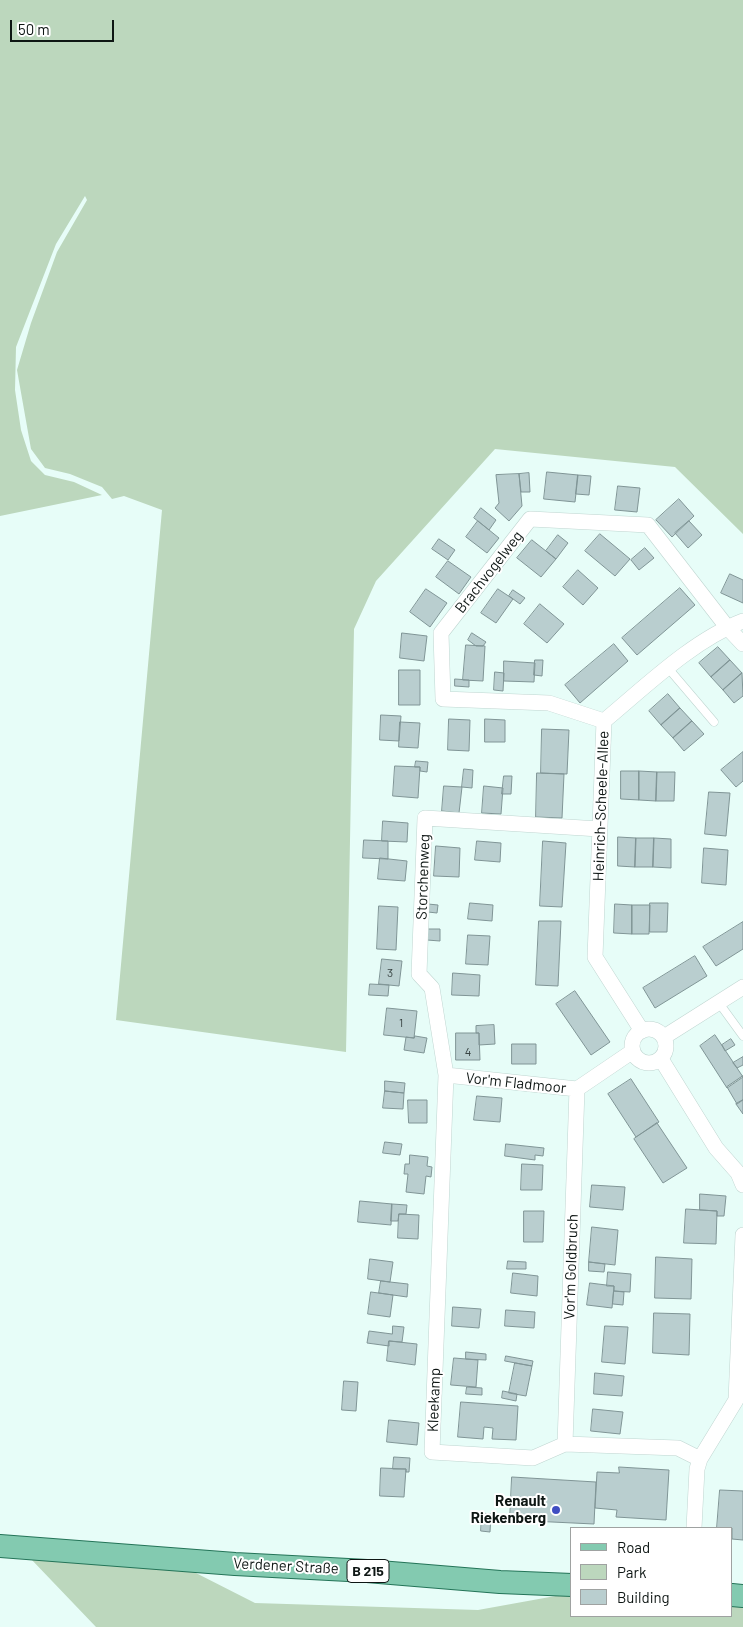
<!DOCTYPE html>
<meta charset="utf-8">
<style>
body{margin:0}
#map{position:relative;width:743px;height:1627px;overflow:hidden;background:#e7fdf8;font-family:Barlow,sans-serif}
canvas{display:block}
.legend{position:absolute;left:570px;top:1527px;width:162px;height:90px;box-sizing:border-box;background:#fff;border:1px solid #9fa2a1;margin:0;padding:6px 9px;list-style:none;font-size:15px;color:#0e1614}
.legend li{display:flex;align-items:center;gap:10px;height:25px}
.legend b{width:25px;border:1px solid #9fa2a1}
.scale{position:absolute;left:10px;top:20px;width:104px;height:22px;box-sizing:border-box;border:2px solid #0e1614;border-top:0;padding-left:6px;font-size:15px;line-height:18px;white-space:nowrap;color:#0e1614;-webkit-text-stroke:4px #fff;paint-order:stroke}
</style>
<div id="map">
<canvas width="743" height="1627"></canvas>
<ul class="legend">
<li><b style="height:6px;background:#83cab0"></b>Road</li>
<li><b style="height:14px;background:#bcd7bd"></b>Park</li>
<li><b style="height:14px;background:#b9cecf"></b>Building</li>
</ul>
<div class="scale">50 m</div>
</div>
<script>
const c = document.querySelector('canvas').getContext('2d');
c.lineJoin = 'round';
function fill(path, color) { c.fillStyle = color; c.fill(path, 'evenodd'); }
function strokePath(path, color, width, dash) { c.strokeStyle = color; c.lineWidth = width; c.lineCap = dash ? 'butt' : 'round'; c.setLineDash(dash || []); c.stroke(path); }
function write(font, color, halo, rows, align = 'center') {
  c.font = font + ' Barlow,sans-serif'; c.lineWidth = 4; c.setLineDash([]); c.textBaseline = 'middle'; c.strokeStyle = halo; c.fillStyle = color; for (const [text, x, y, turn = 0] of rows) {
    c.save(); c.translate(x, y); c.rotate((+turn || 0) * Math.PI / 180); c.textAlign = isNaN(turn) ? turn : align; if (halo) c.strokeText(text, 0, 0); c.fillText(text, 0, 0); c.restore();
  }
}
const green = new Path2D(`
 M0,0H743V534L675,467L495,449L376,581L354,629L346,1052L116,1020L162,510L124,496L112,499L102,487L70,474L45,468L31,449L17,370L31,323L57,252L87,200L85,196L56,244L16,347L15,390L21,430L31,461L45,475L74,482L102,495L0,516Z
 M30,1558L190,1570L255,1603L478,1610L572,1593V1616H732V1595L743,1596V1627H96Z`);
const building = new Path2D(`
 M547,472L578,475L575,502L544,499Z
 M529,473L530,492H521L519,474Z
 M519,474L522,506L509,521L495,508L499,503L496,475Z
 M578,475L591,476L589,495L576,494Z
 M618,486L640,488L637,512L615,510Z
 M679,499L694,516L672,537L656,520Z
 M481,508L496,520L489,530L474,518Z
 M478,521L499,538L487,553L466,537Z
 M689,521L702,535L688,548L675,533Z
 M600,534L630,559L615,576L585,551Z
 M558,535L568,543L556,559L546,551Z
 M439,539L455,550L448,560L432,549Z
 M532,540L556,559L541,577L517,558Z
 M645,548L654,558L639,570L631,560Z
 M448,561L471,577L459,594L436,577Z
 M578,570L598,588L583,605L563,587Z
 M730,574L743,580V603L721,593Z
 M680,588L695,605L637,655L622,638Z
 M426,589L447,603L430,627L410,612Z
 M498,589L513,599L496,623L481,613Z
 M513,590L525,598L520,604L509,596Z
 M540,604L564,624L547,643L524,624Z
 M402,633L427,636L424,661L400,658Z
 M472,633L486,642L483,646H476L468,640Z
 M614,644L628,661L580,703L565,685Z
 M466,645L485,646L483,681L463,680Z
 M718,647L730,660L711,677L699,663Z
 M535,660H543L542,676L534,675Z
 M730,660L742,673L723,690L711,677Z
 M504,661L535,663L534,682L504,681Z
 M399,670H420V705H399Z
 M495,672L504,673L503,691L494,690Z
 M742,673L743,696L734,703L723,690Z
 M455,679L469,680V687L455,686Z
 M668,694L680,708L661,725L649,711Z
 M680,708L692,721L673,738L661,725Z
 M381,715L401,716L399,741L380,740Z
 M449,719L470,720L469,751L448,750Z
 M485,719L505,720V742H485Z
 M692,721L704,734L684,751L673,738Z
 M400,722L420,723L418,748L399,747Z
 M542,729L569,730L567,774L541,773Z
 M743,752V781L736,787L721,770Z
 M416,761L428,762L427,772L420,771V767H415Z
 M395,766L420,767L418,798L393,796Z
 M464,769L473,770L472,788L462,787Z
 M621,771H639V800L621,799Z
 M639,771L657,772L656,801L639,800Z
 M657,772H675L674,801H656Z
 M537,773L564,774L562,818L536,817Z
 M504,776H512L511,794H502Z
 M444,786L462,787L459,813L442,811Z
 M484,786L503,788L501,814L482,813Z
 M709,792L730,793L726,836L705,834Z
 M383,821L408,823L407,842L382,841Z
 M618,837L636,838L635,867L618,866Z
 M636,838H654L653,867H635Z
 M654,838L671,839V868L653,867Z
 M364,840L388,841V859L363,858Z
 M477,841L501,843L500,862L475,860Z
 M543,841L566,843L562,907L540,906Z
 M436,846L460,848L459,877L434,876Z
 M704,848L728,850L726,885L702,883Z
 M380,858L407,861L405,881L378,879Z
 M470,903L493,905L492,921L468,919Z
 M650,903H668L667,932H650Z
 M428,904L438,905L437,913L428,912Z
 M615,904L632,905V934L614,933Z
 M632,905H650L649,934H632Z
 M379,906L398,907L396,950L377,949Z
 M539,921H561L558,986L536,985Z
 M743,922V949L716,966L703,947Z
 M427,929H440V941L427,940Z
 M468,935L490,936L488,965L466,964Z
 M695,956L707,976L655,1008L643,988Z
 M382,959L402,961L399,986L379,984Z
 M453,973L480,975L479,996L452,995Z
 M370,984L389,985L388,996L369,995Z
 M575,991L610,1042L591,1055L556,1004Z
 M387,1008L417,1011L414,1038L384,1035Z
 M494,1025L495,1044L479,1045V1033H476V1026Z
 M456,1033H479L480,1060H456Z
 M715,1035L743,1077L727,1088L700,1046Z
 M415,1036L427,1038L424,1053L404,1050L406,1037L414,1038Z
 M731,1039L735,1045L725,1051L722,1045Z
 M512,1044H536V1064H512Z
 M743,1057V1065L737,1068L733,1063Z
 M743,1076V1100L737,1104L727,1087Z
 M631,1079L659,1122L636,1137L608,1094Z
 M385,1081L405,1083L404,1093L385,1091Z
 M385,1091L404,1093L403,1109L383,1108Z
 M477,1096L502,1098L500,1122L474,1120Z
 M408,1100H427V1123H409Z
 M743,1100V1114L736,1104Z
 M657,1123L687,1168L663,1183L634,1139Z
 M385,1142L402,1144L400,1155L383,1153Z
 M506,1144L544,1148L543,1156L535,1155V1160L505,1156Z
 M410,1155L428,1157L427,1166L432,1167L431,1177L426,1176L424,1194L406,1192L408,1174H404L405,1164H409Z
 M522,1164L543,1165L542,1190H521Z
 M592,1185L625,1187L623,1210L590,1207Z
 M700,1194L726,1196L724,1216H717V1211L700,1210Z
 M360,1201L392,1204L391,1225L358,1222Z
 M392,1204L407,1205L406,1214H399L398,1221H391Z
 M686,1209L717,1211L716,1244L684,1243Z
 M524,1211H544L543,1242H524Z
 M399,1214L419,1215L418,1239L398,1238Z
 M592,1227L618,1230L615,1265L589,1262Z
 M656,1257L692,1259L691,1299L655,1298Z
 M370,1259L393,1262L390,1282L368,1279Z
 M508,1261L526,1262V1269H507Z
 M589,1262L605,1264L604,1272L589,1271Z
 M608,1272L631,1274L630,1292L614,1291V1286H607Z
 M513,1273L538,1276L537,1296L511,1293Z
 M381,1281L408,1284L407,1297L379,1293Z
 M590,1283L614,1286L612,1308L587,1305Z
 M614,1291L624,1292L623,1305L613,1304Z
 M371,1292L393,1295L390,1317L368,1314Z
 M453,1307L481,1309L479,1328L452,1326Z
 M506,1310L535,1312L534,1328L505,1326Z
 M654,1313L690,1314L689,1355L653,1353Z
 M393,1326L404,1327L402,1342L389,1341V1346L367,1343L369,1331L392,1334Z
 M605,1326L628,1327L625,1364L602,1362Z
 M389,1341L417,1344L415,1365L387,1361Z
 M466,1352L486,1354V1360L466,1359Z
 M506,1356L533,1361L532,1366L505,1361Z
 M454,1358L478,1360L476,1387L451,1385Z
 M515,1363L532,1366L526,1396L509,1393Z
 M595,1373L624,1376L622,1396L594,1394Z
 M344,1381L358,1382L356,1411L342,1410Z
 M467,1387L482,1388V1395L466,1394Z
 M503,1391L517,1394L516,1401L502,1398Z
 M461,1402L518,1406L516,1440L492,1439L493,1428L484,1427L483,1439L458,1437Z
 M593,1409L623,1412L620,1434L591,1431Z
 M389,1420L419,1423L417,1445L387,1442Z
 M394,1457L410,1458L409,1472H406V1469H393Z
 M619,1467L669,1470L666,1520L616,1517L617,1510L595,1508L597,1472L619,1473Z
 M381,1468L406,1469L404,1497L380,1496Z
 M512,1477L596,1482L594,1524L510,1520Z
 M720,1490L743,1491V1540L732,1539V1528H717Z
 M482,1513L491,1514L490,1532L481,1531Z`);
const lane = new Path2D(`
 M668,668L714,722
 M719,1003L743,1036`);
const street = new Path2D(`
 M604,721L549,703L443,699L441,633L530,519L648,525L727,627L743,644
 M599,829L425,818L419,974L432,988L446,1075L432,1452L533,1458L565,1444L678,1448L700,1459
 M632 1046a17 17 0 1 1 34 0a17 17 0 1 1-34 0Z
 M642,1031L595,957L604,721C645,687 693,640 743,621
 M664,1037L743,987
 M661,1059L716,1148L738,1173L743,1185
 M446,1075L577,1089L633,1051
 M565,1444L577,1089
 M694,1528L697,1469L700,1459L736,1400L743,1235`);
const primary = new Path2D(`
 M0,1546L235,1564L367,1571L500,1582L572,1585
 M732,1595L743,1596`);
const markers = [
 [556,1510,5,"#404ec2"]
];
const numberNames = [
 ["3",390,973],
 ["1",401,1023],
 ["4",468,1052]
];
const shields = [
 [368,1571,42]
];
const shieldNames = [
 ["B 215",368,1571]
];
const streetNames = [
 ["Brachvogelweg",489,572,-52],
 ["Heinrich-Scheele-Allee",601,806,-88],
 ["Storchenweg",423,877,-88],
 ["Vor'm Fladmoor",516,1083,6],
 ["Vor'm Goldbruch",571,1267,-88],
 ["Kleekamp",434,1400,-88],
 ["Verdener Straße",286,1566,3]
];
const poiNames = [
 ["Renault",546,1501],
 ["Riekenberg",546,1518]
];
fill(green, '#bcd7bd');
fill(building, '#b9cecf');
strokePath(building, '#809596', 1);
strokePath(lane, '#bfd5d0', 9);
strokePath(street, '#bfd5d0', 16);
strokePath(primary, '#247458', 24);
strokePath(lane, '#fff', 8);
strokePath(street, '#fff', 15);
strokePath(primary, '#83cab0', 22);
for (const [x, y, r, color] of markers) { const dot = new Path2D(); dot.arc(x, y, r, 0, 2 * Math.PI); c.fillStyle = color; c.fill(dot); strokePath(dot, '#fff', 2); }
write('12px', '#394443', null, numberNames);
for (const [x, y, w] of shields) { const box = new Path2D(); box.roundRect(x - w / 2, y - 11.5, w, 23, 4); c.fillStyle = '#fff'; c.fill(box); strokePath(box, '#0e1614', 1); }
write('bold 14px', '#0e1614', null, shieldNames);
write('15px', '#0e1614', '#fff', streetNames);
write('bold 15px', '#0e1614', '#fff', poiNames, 'right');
</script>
